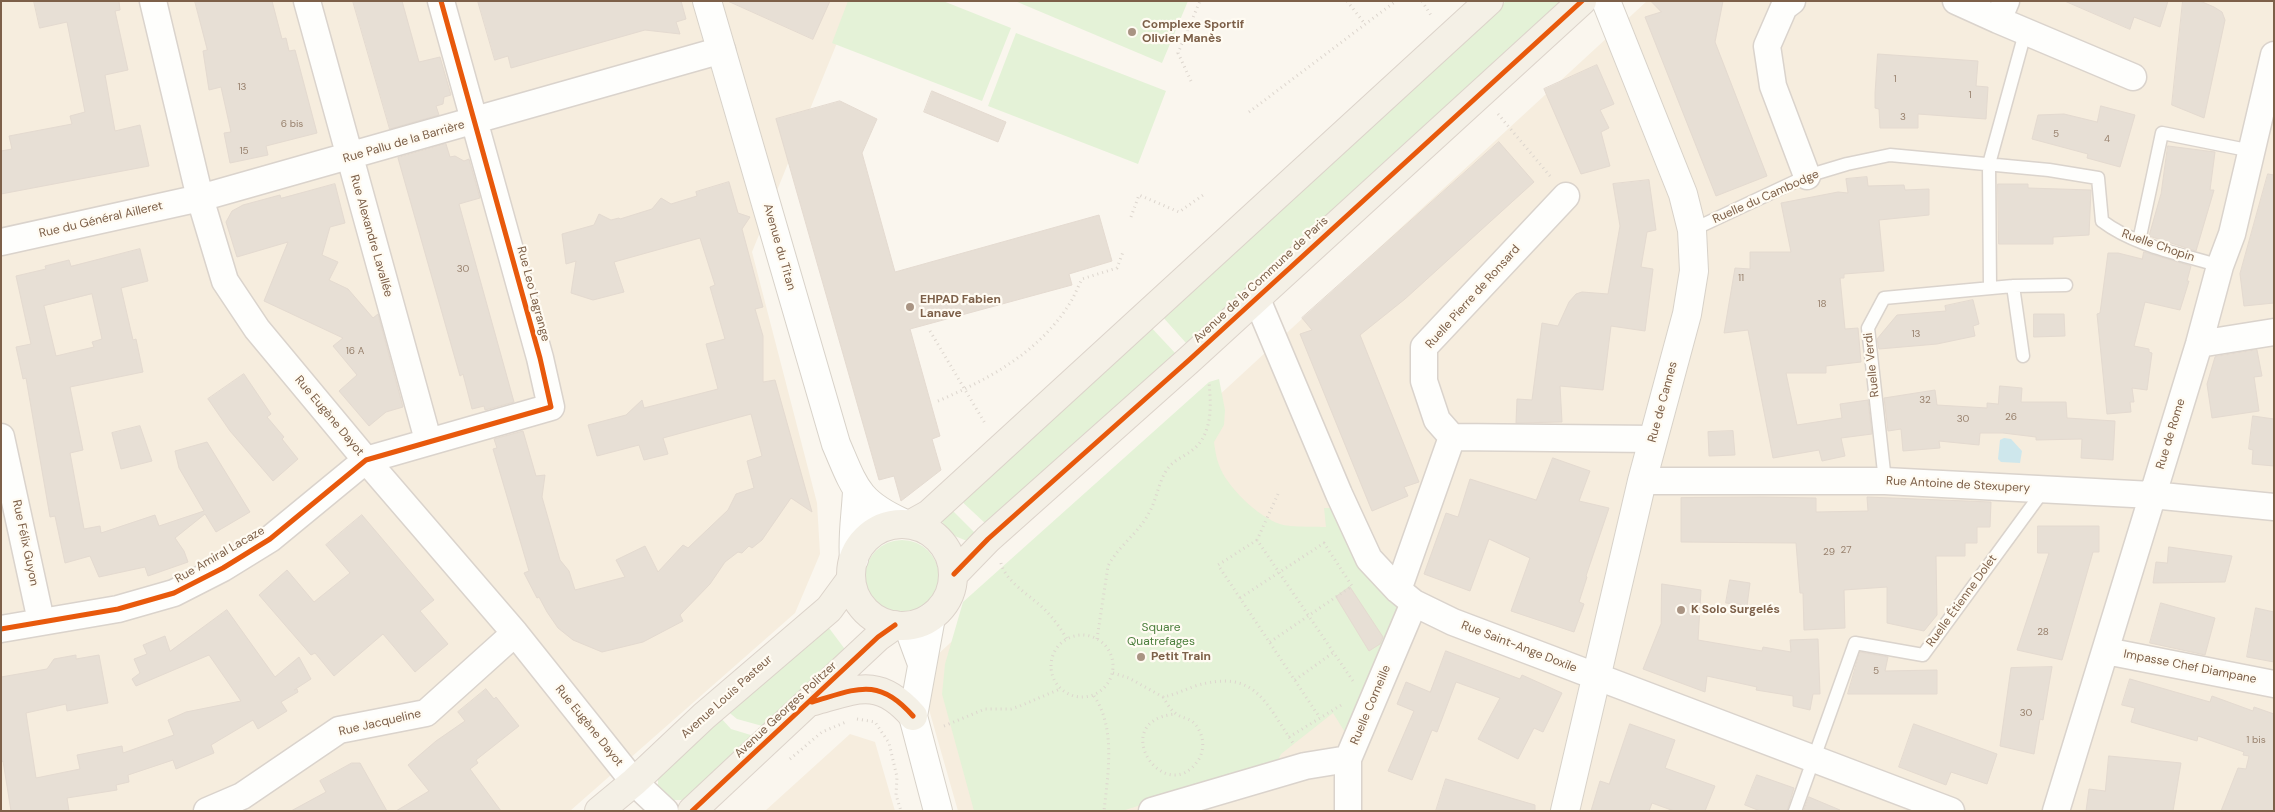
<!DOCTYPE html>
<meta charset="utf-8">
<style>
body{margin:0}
#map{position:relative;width:2275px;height:812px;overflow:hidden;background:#faf6ee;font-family:"DM Sans",sans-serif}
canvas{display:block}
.frame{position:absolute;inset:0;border:2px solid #7d6049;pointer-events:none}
</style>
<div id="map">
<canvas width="2275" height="812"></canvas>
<div class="frame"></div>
</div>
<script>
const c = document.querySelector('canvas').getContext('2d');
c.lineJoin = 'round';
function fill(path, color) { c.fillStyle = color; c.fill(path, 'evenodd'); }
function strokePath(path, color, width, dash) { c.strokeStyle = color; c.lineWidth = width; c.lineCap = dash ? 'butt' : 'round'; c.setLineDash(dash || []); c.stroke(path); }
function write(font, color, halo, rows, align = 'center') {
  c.font = font + ' "DM Sans",sans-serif'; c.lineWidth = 4.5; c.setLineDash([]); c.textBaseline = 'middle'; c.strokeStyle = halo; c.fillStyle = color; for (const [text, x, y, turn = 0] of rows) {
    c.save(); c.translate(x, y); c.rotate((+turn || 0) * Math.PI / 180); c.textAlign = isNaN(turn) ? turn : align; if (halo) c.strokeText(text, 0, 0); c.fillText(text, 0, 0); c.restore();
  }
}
const residential = new Path2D(`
 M1,1H854L752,252L817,503L820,554L795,613L570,811H1Z
 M1647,1H2274V811H958L926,699L936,656Z
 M850,734L875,742L895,811H765Z`);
const green = new Path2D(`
 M848,1H943L1011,28L982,101L832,43Z
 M1015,1H1188L1162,63Z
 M1506,1H1561L1186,343L1161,315Z
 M1016,33L1166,91L1138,164L988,106Z
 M1148,324L1176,354L987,525L957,497Z
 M1219,379L1225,410L1224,425L1214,442C1215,449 1216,458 1219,465C1226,486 1258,517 1280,524C1293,528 1312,526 1326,527L1324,508H1332L1398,608L1348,737L1333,713L1281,754L1277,762L1122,811H974L942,694L945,664L963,602L1209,382Z
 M949,507L976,534L967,541L950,534L939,517Z
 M865 577a37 37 0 1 1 74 0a37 37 0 1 1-74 0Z
 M826,624L847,652L766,727L737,719L726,710Z
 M720,717L731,729L754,736L685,800H671L658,786V773Z`);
const water = new Path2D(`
 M2004,438L2011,439L2022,451L2020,463L2001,462L1998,459L2000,440Z`);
const building = new Path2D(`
 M34,1H119L120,10L115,11L128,70L105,75L115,131L140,125L149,166L1,194V151L12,149L9,136L72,124L70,116L85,112L67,22L40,28Z
 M195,1H272L282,39L286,38L289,51L295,50L317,133L266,146L268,155L230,163L224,133L231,132L221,87L209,90L203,51L207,50Z
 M353,1H402L419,62L440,57L451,95L444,97L443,104L436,106L439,115L390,129Z
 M478,1H681L686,19L676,22L680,34L645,30L511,68L508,56L495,60Z
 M728,1H830L813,39Z
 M1651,1H1723L1715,42L1767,176L1716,196L1645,17L1661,12Z
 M2065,1H2168L2160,27L2134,17L2130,29Z
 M2183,1H2200L2214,7L2222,12L2225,20L2204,118L2172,105Z
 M1878,54L1978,61L1976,86L1988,87L1986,119L1918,114V128H1880L1879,109L1875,108V94Z
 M1597,65L1614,104L1600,110L1609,128L1601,132L1610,166L1581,174L1544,89Z
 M932,91L1006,122L998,142L924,112Z
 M840,101L877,119L862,153L895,272L1099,215L1112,261L1069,274L1072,285L910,329L940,436L932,439L941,470L901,501L894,476L879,480L776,119Z
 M2101,106L2135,115L2120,167L2087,158L2088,154L2032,139L2038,115L2064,114L2097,122Z
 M1499,142L1534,182L1405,299L1360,335L1419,482L1404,487L1408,496L1372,511L1300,334L1312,330L1302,318Z
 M446,144L450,157L455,156L464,161L469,159L480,198L459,204L514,402L485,410L484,406L472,409L463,374L460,376L398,158Z
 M2168,146L2215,152L2210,190H2214L2196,251L2149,236L2161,194Z
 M2268,174L2274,175V303L2244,306L2240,274Z
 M1867,177L1868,186L1904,185L1905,190L1929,189V215L1879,220L1884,271L1844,274V278H1840L1845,329L1858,328L1861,362L1826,366V373H1786L1797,425L1842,418L1840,404L1868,400L1872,434L1841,438L1845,456L1822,461L1819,450L1773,458L1748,330L1724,333L1735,268L1750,269V252H1791L1781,203L1838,192L1848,193L1846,179Z
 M1649,180L1656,230L1647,232L1641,267L1653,269L1645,331L1611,326L1603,390L1560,386L1562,422L1516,423L1517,399L1532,400L1542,323L1558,326L1569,302L1576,294L1582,292L1608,294L1620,226L1613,184Z
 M729,182L738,213L750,217L742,229L763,307L755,309L763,336V382L775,380L812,512L791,498L762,540L752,548L749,546L742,553L738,552L725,562L710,584L680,615L683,621L643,642L602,652L573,640L558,628L547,612L539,597L537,598L524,573L529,571L493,449L497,448L494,439L523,431L536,476L545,475L542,497L560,560L569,571L575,590L625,577L616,560L645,546L658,572L683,545L688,548L728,510L736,494L754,488L747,461L762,456L751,414L663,438L668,454L644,460L639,445L597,456L588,425L626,415L642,400L644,408L718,389L706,344L725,339L710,287L715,285L700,238L614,262L624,292L593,300L571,293L576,261L566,264L562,234L594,225L599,214L611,220L619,218L620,219L652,209L661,198L671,204L697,196L696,192Z
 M335,184L345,223L330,227L322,255L338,262L329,280L348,289L373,318L378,314L403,407L386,412L369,426L339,391L357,375L333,346L343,338L264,301L288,242L237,257L226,222L232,211L243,205L280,195L281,198Z
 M1998,184H2028V188L2091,190L2089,235L2053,237V244H1999Z
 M140,249L148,281L121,288L133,340L136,339L143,372L70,387L83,450L70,453L84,529L100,526L101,533L155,515L159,526L204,511L179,468L175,451L207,442L250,512L216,532L205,514L175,538L184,551L188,562L148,576L145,567L99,577L90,556L65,563L55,516L50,517L26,378L23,379L16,347L31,344L16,276L46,269L45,266L69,260L71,266ZM92,294L102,339L92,342L94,347L56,356L44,306Z
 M2144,252L2191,266L2187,281H2189L2180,310L2145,302L2134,346L2149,349V352L2152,353L2147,390L2132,388L2134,402H2130L2131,412L2107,414L2097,314L2100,313L2108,253H2118L2142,259Z
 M1973,300L1979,324L1973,326L1975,336L1937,344L1879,349L1877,339L1897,315L1946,311L1945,306Z
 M2034,314H2064L2065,336L2034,337Z
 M2257,350L2262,376L2254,377L2259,411L2212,418L2207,384L2215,357Z
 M244,374L271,414L267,417L284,437L282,439L298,459L273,481L230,431L208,399Z
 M2000,386L2022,388L2021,402H2066L2067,418L2115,421L2113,460L2081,458L2082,439L2036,440V437L2003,433H1980L1979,445L1939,441L1940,448L1903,451L1901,429L1888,431L1884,398L1935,390L1937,405L1987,408V403L1998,404Z
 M2253,416L2274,419V466L2252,464L2253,450L2249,449Z
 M140,426L152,461L121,469L112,433Z
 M1733,431L1735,455L1709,456L1708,432Z
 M1553,458L1590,471L1579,501L1609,508L1586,576L1587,577L1579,602L1584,604L1574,632L1511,611L1530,558L1489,539L1470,591L1424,574L1446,513L1458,517L1470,479L1536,500Z
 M1762,497L1816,498V512L1868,511L1867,497L1991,502L1990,527H1977V543H1965V556H1936L1937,615L1924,631L1887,623V587L1844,590L1845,628L1804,630L1803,593H1800L1796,543L1681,542V498Z
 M362,515L434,600L420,611L448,644L415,672L383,634L334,676L315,653L311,655L259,595L287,570L314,602L350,573L326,545Z
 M2038,526H2099V552H2093L2062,660L2017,650L2049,553H2038Z
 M2169,547L2232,556L2225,582L2153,583L2156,562L2167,563Z
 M1730,580L1750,583L1747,606L1726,603Z
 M1662,584L1701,590L1698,640L1762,651L1763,647L1791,652L1790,640L1818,639L1820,694H1813L1810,710L1793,706V696L1756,690L1757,687L1707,676L1705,692L1643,669L1661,624Z
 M1350,587L1383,637L1380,644L1369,651L1336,597Z
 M2161,603L2215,618L2205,655L2150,643Z
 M2256,608L2274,612V662L2247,657Z
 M227,610L275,677L299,657L311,679L294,690L297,689L298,692L281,702L287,711L258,729L253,720L211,745L214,753L176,769L173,760L128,775L129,782L116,785L117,790L67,798L69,811H11L3,761L1,762V677L47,669L54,659L76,655V659L99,655L108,703L67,711L66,704L26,713L36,778L80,769L77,755L122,746L123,753L174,735L168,720L186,712L241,701L209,655L136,686L132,679L140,673L134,659L147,654L143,645L165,636L170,651Z
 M1446,651L1520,679L1522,675L1562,693L1543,732L1534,728L1518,759L1478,739L1500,698L1456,682L1437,732L1432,730L1412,780L1388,771L1414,711L1397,704L1406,682L1430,692Z
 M1860,652L1888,657L1885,671L1937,670V694H1848Z
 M2052,667L2043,720L2040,719L2034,754L2000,746L2011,668Z
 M2130,679L2210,702L2212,696L2253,711L2254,707L2274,714V811H2221L2238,768L2246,769L2249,756L2243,755L2244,752L2198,736L2197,741L2131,722L2135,708L2122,705Z
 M486,689L494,699L496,697L519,726L476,760L478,763L470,769L501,811H396L429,791L408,765L436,741L465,721L458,712Z
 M1630,724L1675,740L1665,768L1715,786L1705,811H1674L1652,803L1649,811H1591L1600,781L1609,784Z
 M1914,724L1997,754L1987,784L1951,772L1946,785L1899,767Z
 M2109,756L2181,763L2173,811H2086L2089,789L2105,791Z
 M352,763H360L387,811H291L326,792L320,781Z
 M1757,775L1794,788L1787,811H1760L1745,805Z
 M1446,779L1535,805V811H1436Z
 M1809,797L1840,810L1839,811H1804Z`);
const path = new Path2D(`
 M1347,1L1365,24
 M1422,1L1432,17
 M1191,81L1178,53L1200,1
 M1249,112L1396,1
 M1498,114L1550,176
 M1131,217L1139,195L1179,212L1206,193
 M930,331L986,425
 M938,401C987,380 1038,353 1068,306C1074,298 1077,288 1082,279L1117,268L1123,252
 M1278,494L1257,540L1353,681
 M1257,540L1218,565L1320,718
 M1001,563C1006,583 1032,596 1046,611C1054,619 1061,629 1067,639
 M1240,598L1324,543L1352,586L1270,642
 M1051 666a31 31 0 1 1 62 0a31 31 0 1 1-62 0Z
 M1097,639L1108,566C1119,545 1140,532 1150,511C1157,498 1159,480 1168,468C1175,459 1186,456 1195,448C1213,431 1211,404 1209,382
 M1113,673L1129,678L1163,697C1174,695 1184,690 1195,686C1255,668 1265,702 1293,743
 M1295,680L1334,652
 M1094,696C1116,728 1108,774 1104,811
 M1163,697C1166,702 1170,709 1175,713C1183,720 1192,716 1199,730C1204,739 1204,750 1199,759C1166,811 1105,721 1175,714
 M857,719L875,722L889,743L897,777L896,795L901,811
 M944,726L985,709H1011L1020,706L1060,689
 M1289,737L1343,704
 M790,759L822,732L846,722`);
const lane = new Path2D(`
 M1692,230L1807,176L1847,164L1890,155L2049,170L2098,178L2102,221C2135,246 2181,254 2220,266
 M2139,241L2162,133L2252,151
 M2013,286L2023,356
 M1990,288L1989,164L2025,33
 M1885,481L1868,328L1884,298L2013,286L2066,285
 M1795,811L1855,643L1923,655L2043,491`);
const street = new Path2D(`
 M153,1L200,198L225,281L257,329L366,460L515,633L634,782L665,811
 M307,1L428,440
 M1792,1L1784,7L1767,46L1773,86L1807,176
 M1956,1L1998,20L2006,1
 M1998,20L2133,77
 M1,242L200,198L722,50
 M1256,297L1339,494L1369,559L1398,590L1414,603L1453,622L1951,811
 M2199,344L2274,332
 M1,437L41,621
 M1452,437L1653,439
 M1642,481H1885L2152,495L2274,507
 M1398,590L1452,437L1437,420L1424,381V347L1566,196
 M1,629L118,609L174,593L223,568L270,539L366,460L551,407L540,358L441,1
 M2106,651L2274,684
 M207,811L242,796L339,730L426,713L515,633
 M1152,811L1305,766L1348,759
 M1348,811V759L1414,603
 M2056,811L2199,344L2220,266L2232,234L2274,55`);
const secondary = new Path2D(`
 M707,1L836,444C855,488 857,502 903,523
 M854,559C852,536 856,514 857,491
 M931,617L913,716L938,811
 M908,626L922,664
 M1565,811L1642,481L1687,314L1694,271L1692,230L1683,194L1606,1`);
const primary = new Path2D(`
 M911,524L929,514L1489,1
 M851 575a51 51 0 1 1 102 0a51 51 0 1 1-102 0Z
 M954,574L988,539L1189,360L1582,1
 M814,701C857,689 879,677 913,716
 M599,811L634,782L704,716L829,609L851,579
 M692,811L878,637L895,625`);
const cycleway = new Path2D(`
 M954,574L988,539L1189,360L1582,1
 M1,629L118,609L174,593L223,568L270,539L366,460L551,407L540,358L441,1
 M812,702C857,689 878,676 913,716
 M692,811L878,637L895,625`);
const markers = [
 [1132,32,5,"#a99483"],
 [910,307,5,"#a99483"],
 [1681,610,5,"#a99483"],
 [1141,657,5,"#a99483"]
];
const numberNames = [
 ["1",1895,79],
 ["13",242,87],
 ["1",1970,95],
 ["3",1903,117],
 ["6 bis",292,124],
 ["5",2056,134],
 ["4",2107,139],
 ["15",244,151],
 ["30",463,269],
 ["11",1741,278],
 ["18",1822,304],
 ["13",1916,334],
 ["16 A",355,351],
 ["32",1925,400],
 ["26",2011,417],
 ["30",1963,419],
 ["27",1846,550],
 ["29",1829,552],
 ["28",2043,632],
 ["5",1876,671],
 ["30",2026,713],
 ["1 bis",2256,740]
];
const poiNames = [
 ["Complexe Sportif",1142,25],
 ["Olivier Manès",1142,39],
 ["EHPAD Fabien",920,300],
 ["Lanave",920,314],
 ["K Solo Surgelés",1691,610],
 ["Petit Train",1151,657]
];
const streetNames = [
 ["Rue Pallu de la Barrière",404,142,-16],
 ["Ruelle du Cambodge",1766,197,-24],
 ["Rue du Général Ailleret",101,220,-13],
 ["Rue Alexandre Lavallée",371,236,74],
 ["Ruelle Chopin",2158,246,19],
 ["Avenue du Titan",779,247,74],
 ["Avenue de la Commune de Paris",1261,280,-43],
 ["Rue Leo Lagrange",533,294,75],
 ["Ruelle Pierre de Ronsard",1473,297,-48],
 ["Ruelle Verdi",1872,365,-96],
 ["Rue de Cannes",1663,402,-75],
 ["Rue Eugène Dayot",329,416,50],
 ["Rue de Rome",2171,434,-73],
 ["Rue Antoine de Stexupery",1958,485,3],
 ["Rue Félix Guyon",25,543,78],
 ["Rue Amiral Lacaze",220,555,-30],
 ["Ruelle Étienne Dolet",1962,601,-54],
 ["Rue Saint-Ange Doxile",1519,647,21],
 ["Impasse Chef Diampane",2190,667,11],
 ["Avenue Louis Pasteur",727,697,-42],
 ["Ruelle Corneille",1371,705,-67],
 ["Avenue Georges Politzer",786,710,-43],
 ["Rue Jacqueline",380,723,-13],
 ["Rue Eugène Dayot",589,726,51]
];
const parkNames = [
 ["Square",1161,628],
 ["Quatrefages",1161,642]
];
fill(residential, '#f6edde');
fill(green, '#e4f2d7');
fill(water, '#cee7ec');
fill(building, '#e7dfd5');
strokePath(building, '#e4dad0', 1);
strokePath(lane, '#dad3cc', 15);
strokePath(street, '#dad3cc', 29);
strokePath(secondary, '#d8d2c9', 30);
strokePath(primary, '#dcd3ca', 30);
strokePath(path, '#ddd6ce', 3, [1, 4]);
strokePath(lane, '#fefefc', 12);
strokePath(street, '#fefefc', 26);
strokePath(secondary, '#fefefc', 28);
strokePath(primary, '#f4f0e6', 28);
strokePath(cycleway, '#e8590c', 5);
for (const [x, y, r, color] of markers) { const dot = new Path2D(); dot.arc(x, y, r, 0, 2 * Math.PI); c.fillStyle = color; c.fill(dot); strokePath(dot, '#fffbf2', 2); }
write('10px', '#99826e', null, numberNames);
write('bold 12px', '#7d6049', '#fffbf2', poiNames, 'left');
write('12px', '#7d6049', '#fffbf2', streetNames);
write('12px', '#4a7e3c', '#fffbf2', parkNames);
</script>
